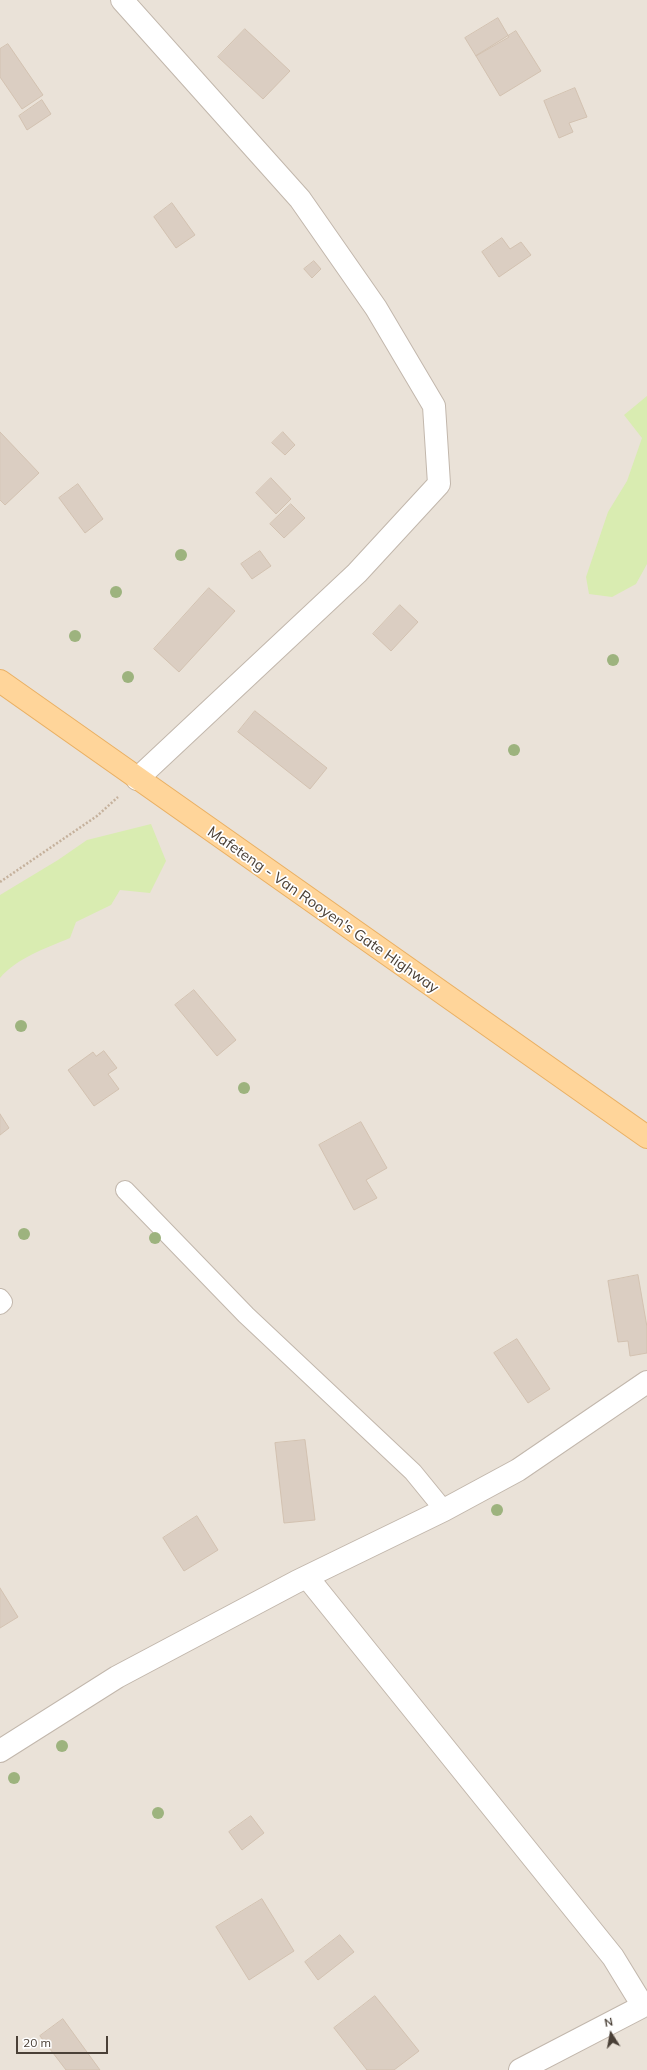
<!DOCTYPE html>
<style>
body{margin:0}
#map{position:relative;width:647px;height:2070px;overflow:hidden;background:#f6f1ea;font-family:Mulish,sans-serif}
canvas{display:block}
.north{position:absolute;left:591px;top:2014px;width:40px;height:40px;-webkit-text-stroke:3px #fff;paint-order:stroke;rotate:349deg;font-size:11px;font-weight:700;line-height:16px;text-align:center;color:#4a4037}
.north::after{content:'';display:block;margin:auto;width:14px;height:18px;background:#4a4037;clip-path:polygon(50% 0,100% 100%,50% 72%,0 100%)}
.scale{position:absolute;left:16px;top:2036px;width:92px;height:18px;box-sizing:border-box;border:2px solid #4a4037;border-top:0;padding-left:5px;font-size:12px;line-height:14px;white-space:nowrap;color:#4a4037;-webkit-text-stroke:3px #fff;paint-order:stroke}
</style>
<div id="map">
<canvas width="647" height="2070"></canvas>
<div class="north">N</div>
<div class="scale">20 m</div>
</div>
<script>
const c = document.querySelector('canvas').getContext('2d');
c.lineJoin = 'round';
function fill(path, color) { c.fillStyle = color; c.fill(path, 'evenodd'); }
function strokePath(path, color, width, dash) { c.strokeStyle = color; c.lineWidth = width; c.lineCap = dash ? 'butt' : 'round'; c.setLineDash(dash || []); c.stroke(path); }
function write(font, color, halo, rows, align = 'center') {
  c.font = font + ' Mulish,sans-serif'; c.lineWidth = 3.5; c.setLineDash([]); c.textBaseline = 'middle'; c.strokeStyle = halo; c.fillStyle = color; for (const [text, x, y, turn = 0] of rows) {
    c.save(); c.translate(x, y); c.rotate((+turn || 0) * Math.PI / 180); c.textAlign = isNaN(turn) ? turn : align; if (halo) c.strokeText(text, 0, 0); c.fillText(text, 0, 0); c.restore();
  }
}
const residential = new Path2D(`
 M0,0H647V2070H0Z`);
const green = new Path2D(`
 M647,396V564L636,584L612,597L589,594L586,577L608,512L627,481L642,438L624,415Z
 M151,824L166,861L150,893L120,890L111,905L76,922L70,938C46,948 17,958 0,978V895L58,860L87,840Z`);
const building = new Path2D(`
 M498,18L509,37L476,56L465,38Z
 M245,29L290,71L263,99L218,57Z
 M516,31L541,71L500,96L476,56Z
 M8,44L43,95L22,109L0,77V49Z
 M575,88L587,117L569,123L573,132L559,138L544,101Z
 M42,100L51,114L27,130L19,116Z
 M172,203L195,235L176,248L154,217Z
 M502,238L510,249L521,242L531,255L499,277L482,252Z
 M314,261L321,269L312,278L304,269Z
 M0,432L39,473L5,505L0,500Z
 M283,432L295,445L285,455L272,443Z
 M271,478L291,499L276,514L256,493Z
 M78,484L103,519L85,533L59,498Z
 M291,504L305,518L284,538L270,524Z
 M260,551L271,566L252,579L241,564Z
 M209,588L235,611L179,672L154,649Z
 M400,605L418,622L391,651L373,634Z
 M255,711L327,768L310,789L238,732Z
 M194,990L236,1040L217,1056L175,1005Z
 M104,1051L117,1068L108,1074L119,1089L94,1106L68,1070L93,1052L96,1056Z
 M0,1114L9,1128L0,1135Z
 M361,1122L387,1168L366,1180L377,1198L354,1210L319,1145Z
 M638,1275L647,1327V1353L630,1356L628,1341L618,1342L608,1281Z
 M517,1339L550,1389L528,1403L494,1353Z
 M305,1440L315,1520L284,1523L275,1443Z
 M197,1516L218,1550L184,1571L163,1538Z
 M0,1588L18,1617L0,1628Z
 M251,1816L264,1833L242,1850L229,1832Z
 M262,1899L294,1951L249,1980L216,1927Z
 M340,1935L354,1952L318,1980L305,1962Z
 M375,1996L419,2051L394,2070H367L334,2028Z
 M63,2019L100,2070H66L40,2036Z`);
const path = new Path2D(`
 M0,882L97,816L118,797`);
const lane = new Path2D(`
 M125,1190L246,1315L413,1472L444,1510
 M0,1298L3,1302L0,1305`);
const street = new Path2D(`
 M122,0L300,199L376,308L434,406L439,484L357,573L137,779
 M307,1577L613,1957L643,2006
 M0,1751L117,1677L296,1582L444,1510L518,1470L647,1382
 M520,2070L647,2004`);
const primary = new Path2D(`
 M0,681L647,1137`);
const trees = [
 [181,555],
 [116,592],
 [75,636],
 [613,660],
 [128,677],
 [514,750],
 [21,1026],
 [244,1088],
 [24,1234],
 [155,1238],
 [497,1510],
 [62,1746],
 [14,1778],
 [158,1813]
];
const streetNames = [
 ["Mafeteng - Van Rooyen's Gate Highway",323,910,35]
];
fill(residential, '#eae2d8');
fill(green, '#d9ecb1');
fill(building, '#dbcec2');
strokePath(building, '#d3c2b1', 1);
strokePath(lane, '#c2b7ac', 20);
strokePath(street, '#c2b7ac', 24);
strokePath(primary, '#eab063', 24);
strokePath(path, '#c5b19c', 2.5, [2, 2]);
strokePath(lane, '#fff', 18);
strokePath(street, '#fff', 22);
strokePath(primary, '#ffd59a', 22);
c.fillStyle = '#9db37e';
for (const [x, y] of trees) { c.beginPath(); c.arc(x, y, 6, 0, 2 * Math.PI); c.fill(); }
write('15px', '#4a4037', '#fff', streetNames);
</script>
